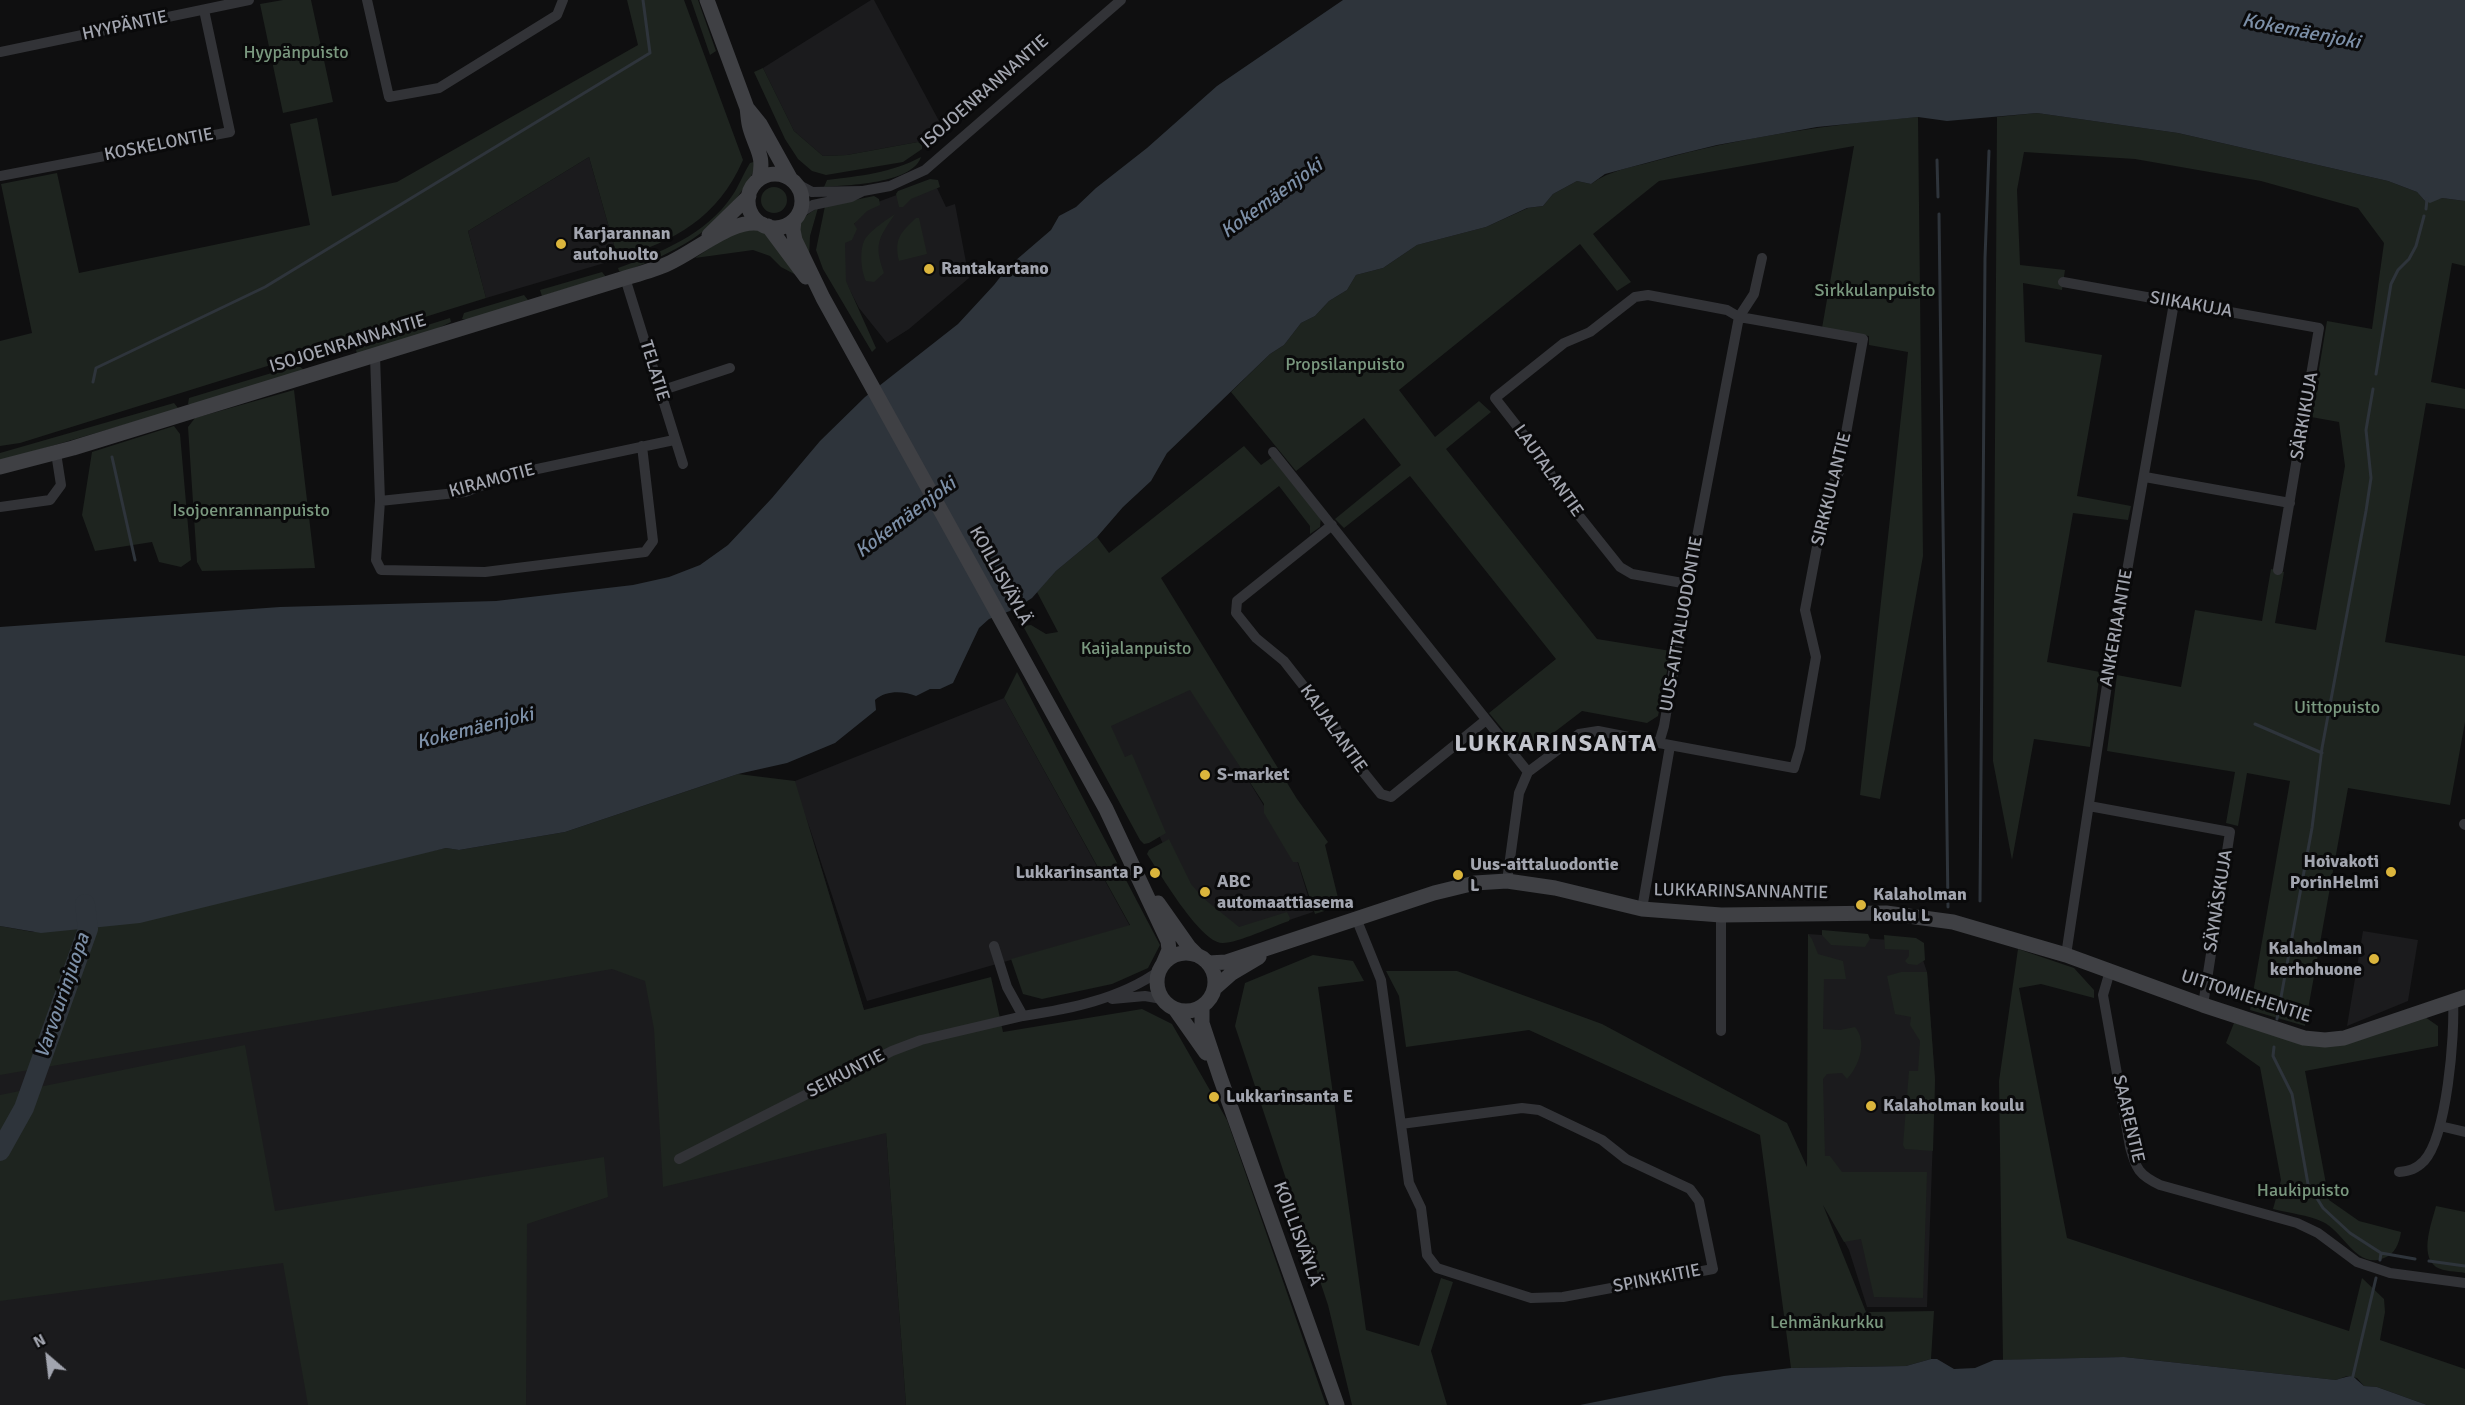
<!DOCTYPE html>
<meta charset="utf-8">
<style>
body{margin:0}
#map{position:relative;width:2465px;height:1405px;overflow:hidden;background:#0f0f10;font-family:Signika,sans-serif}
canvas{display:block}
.north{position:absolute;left:18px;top:1327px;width:60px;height:60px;-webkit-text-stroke:4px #0a0a0b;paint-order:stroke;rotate:332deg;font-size:16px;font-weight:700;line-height:24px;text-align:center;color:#a2a5af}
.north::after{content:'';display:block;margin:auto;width:21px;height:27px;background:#a2a5af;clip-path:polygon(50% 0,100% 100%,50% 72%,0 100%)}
</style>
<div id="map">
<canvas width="2465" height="1405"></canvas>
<div class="north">N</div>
</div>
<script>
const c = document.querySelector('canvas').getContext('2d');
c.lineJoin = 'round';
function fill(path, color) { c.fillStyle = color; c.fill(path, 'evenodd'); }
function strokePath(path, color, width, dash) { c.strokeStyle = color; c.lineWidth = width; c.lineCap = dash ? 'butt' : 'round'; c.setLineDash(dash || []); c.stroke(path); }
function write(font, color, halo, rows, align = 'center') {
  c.font = font + ' Signika,sans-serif'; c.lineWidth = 6; c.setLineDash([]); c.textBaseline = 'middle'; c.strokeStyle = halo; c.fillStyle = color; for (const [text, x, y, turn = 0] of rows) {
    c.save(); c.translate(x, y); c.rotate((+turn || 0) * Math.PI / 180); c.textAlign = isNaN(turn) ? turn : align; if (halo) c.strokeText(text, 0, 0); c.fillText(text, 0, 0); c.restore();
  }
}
const built = new Path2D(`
 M871,0H874L946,134L918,142L847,155L823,156L794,131L763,68Z
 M589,157L618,259L486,298L468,231Z
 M929,183L937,188L946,207L955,204L969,278L909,329L887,343L859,308L832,255L867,206Z
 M1192,688L1297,860L1313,912L1236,938L1188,900L1110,725Z
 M1004,698L1130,926L867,1001L806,817L864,1010L886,1132L906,1405H0V934L118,932L795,781Z
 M2363,931L2418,940L2408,1001L2347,1026Z
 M1808,934L1917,942L1927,972L1935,1080L1927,1307H1867L1849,1250L1805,1170L1808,1166Z`);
const green = new Path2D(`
 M283,0H311L333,102L283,113L260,4Z
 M627,0H684L743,160C717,219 675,240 618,259L589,157L468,231L486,298L20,443L0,446V341L32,333L1,184L57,173L79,273L310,225L290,124L317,118L332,196L397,182L638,45Z
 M691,0H698L716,51L710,55Z
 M763,68L794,131L823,156L847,155L918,142L922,145V149L903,162L826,175L812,171L798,159L785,139L754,72Z
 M2037,113L2178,133L2388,181L2417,192L2425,201L2442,198L2465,201V266L2452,263L2431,382L2465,389V409L2426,403L2385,642L2465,656V722L2450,805L2348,788L2305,1026L2250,1010L2290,781L2247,773L2238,826L2226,823L2235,772L2107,751L2117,675L2181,687L2195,610L2262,621L2271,569L2284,572L2275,623L2316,630L2345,466L2339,422L2311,417L2327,321L2372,329L2384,243L2358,208L2261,181L2135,159L2024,152L2017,190L2020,265L2065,270L2062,290L2023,283L2025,342L2102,355L2077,496L2131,506L2128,520L2073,513L2047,662L2100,672L2090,747L2034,739L2012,860L1993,761L1997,117Z
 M1918,117L1923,556L1880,799L1860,795L1908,352L1869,345V336L1822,328L1854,146L1659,181L1593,234L1631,282L1617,291L1580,244L1399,390L1435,437L1479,401L1491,412L1446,449L1597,639L1671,651L1658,716L1647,723L1582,711L1531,750L1519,749L1489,713L1556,659L1410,476L1344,528L1335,519L1401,465L1364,418L1296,471L1231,392L1270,354L1284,345L1301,323L1315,316L1329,301L1347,290L1356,275L1383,268L1417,245L1486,227L1528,208L1543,206L1553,194L1577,181L1591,184C1610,170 1633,167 1655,161C1741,137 1829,124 1918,117Z
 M921,157C912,184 848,185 824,187L827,180C860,176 891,173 921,157Z
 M757,161C754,171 751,177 745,186C715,233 674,253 623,272L619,271L618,268C659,253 706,235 732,196C739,186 743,174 750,163Z
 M930,179L938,180L940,187L911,199L903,207H899L896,194L898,191Z
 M761 200a13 13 0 1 1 26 0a13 13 0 1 1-26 0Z
 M874,196L879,199L880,205L867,211L854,224L857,229L852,240L845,243L846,281L876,348L872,352L823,269L816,250L825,206Z
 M818,208L810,236L809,258C796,232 790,223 818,208Z
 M895,214C878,239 874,244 884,273L874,282L866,281C861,271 859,250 865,239C871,230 885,221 895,214Z
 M916,218H919L927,254L899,261C894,239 900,233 916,218Z
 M757,228L766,234L798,276L781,267L770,256L753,250L695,258L738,229Z
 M602,272L606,277L542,296L540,290Z
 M524,295L528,300L525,303L472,320L462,319L464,313Z
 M450,318L451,322L424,335L357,354L356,350L357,347Z
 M298,365L305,371L192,405L188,404L189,398Z
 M294,390L315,568L202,571L197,562L188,427L195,418Z
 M174,403L178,408L175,410L0,461V453Z
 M174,426L180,434L191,560L181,567L159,562L152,542L95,551L82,515L92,452Z
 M1244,446L1261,465L1274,456L1321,516L1320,527L1310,534V526L1279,486L1161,578L1297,799L1328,842L1325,845L1340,906L1315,914L1298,862H1293L1264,813V804L1190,690L1111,726L1125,757L1132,754L1166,833L1149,843L1144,844L1140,840L1023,626L1031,625L1046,634L1058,632L1037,592L1056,571L1097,537L1109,553Z
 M1017,672L1160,945L1148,968L1112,984L1042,999L1023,994L1011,959L1130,925L1004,698Z
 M738,774L795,781L864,1010L991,977L1003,1032L1142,1009L1172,1024L1227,1120L1326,1405H906L886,1133L663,1187L654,1029L645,981L612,969L0,1075V926L33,932L446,848L459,850L565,832Z
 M1169,839L1191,884L1203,898L1239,927L1287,912L1290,918L1289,921C1274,926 1235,944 1222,943C1200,942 1159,872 1147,854L1149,850Z
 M1822,930L1868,934L1870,939L1865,947L1831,945L1822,935Z
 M1808,934L1812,939L1818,954L1843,961L1846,979H1824L1823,1029L1840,1030L1855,1027C1868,1042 1859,1066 1847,1079L1842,1073L1827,1074L1823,1079L1825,1156H1830L1842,1172H1927L1923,1298L1874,1297L1861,1239L1844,1242L1823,1205L1866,1312L1934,1311L1931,1359L1906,1366L1791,1368L1760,1135L1529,1030L1406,1047L1399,996L1386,971H1457L1602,1024L1787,1123L1807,1167Z
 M1884,935L1916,938L1924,943L1925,960L1917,965L1908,964L1905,961L1909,956V950L1885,949Z
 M2018,949L2074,968L2094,990V998L2041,984L2019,988L2067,1238L2349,1331L2362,1278L2384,1299L2385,1312L2380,1340L2465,1369V1405H2427L2377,1387L2364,1386L2357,1378L2347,1376L2336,1380L2124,1357L2003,1360L1999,1081Z
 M1313,955L1353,961L1364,981L1318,987L1366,1330L1419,1346L1441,1278L1453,1282L1431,1351L1447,1405H1352L1328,1305L1235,1026L1245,983Z
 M1901,972H1927L1935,1080L1933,1151L1905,1149L1903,1145L1909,1071H1918L1920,1041L1910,1025L1911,1017L1895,1014L1887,976Z
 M2425,1017L2438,1026V1046L2305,1071L2329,1200L2359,1221L2401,1232C2399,1244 2395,1254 2384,1258C2357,1270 2343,1231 2323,1222C2308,1215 2289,1213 2273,1209L2281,1180L2260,1067L2226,1043L2234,1023L2311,1044Z
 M245,1045L275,1211L604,1157L608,1197L527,1224L526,1405H308L283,1263L0,1301V1095Z
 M2436,1206L2465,1212V1273C2456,1271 2444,1272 2436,1267C2419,1254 2432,1222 2436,1206Z`);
const water = new Path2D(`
 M1343,0H2465V201L2442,198L2430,203L2425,201L2417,192L2388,181L2178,133L2037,113L1947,121L1918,117L1817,127L1717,145L1676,155L1605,174L1591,184L1577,181L1553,194L1543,206L1527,208L1486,227L1417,245L1383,268L1356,275L1347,290L1329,301L1315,316L1301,323L1284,345L1270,354L1167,453L1151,481L1123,507L1097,537L1056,571L1032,598L1015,609L989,619L979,628L953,683L940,689H930L916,696C904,691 886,690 875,700L876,710L835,743L787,763L738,774L565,832L459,850L446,848L140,923L41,933L0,926V627L280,607L496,601L633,585L669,577L700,565L728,545L772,498L820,441L865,397L958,324L994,285L1008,267L1051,230L1059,216L1076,207L1096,188L1147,148L1217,86Z
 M2124,1357L2336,1380C2356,1374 2350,1375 2364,1386L2377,1387L2427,1405H1580L1724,1376L1791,1368L1906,1366L1931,1359H1937L1954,1369L1975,1368L1994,1360Z`);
const stream = new Path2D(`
 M1937,160L1938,197
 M2426,209L2427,199
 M1939,214L1948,907
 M2376,374L2391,284L2398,270L2409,259L2416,246L2424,216
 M93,382L96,368L265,287L650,53L643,0
 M112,457L135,560
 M2255,724L2322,753
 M1980,901L1985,258L1989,151
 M2277,1019L2312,828L2322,748L2366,511L2371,478L2366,430L2373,389
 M2274,1047L2273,1056L2292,1094L2308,1184L2323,1208L2350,1233L2381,1253L2380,1260
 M2381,1253L2415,1259
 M2429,1261L2465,1266
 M2352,1380L2376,1278`);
const river = new Path2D(`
 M0,1151L24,1108L88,929L85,904`);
const street = new Path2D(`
 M367,0L389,97L439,88L557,15L563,0
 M0,52L249,0
 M0,176L230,132L204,10
 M797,184L812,192L862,191
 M798,214L813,205L851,197L863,191L890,186L925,170L1121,0
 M625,278L683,464
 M2063,282L2319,328L2278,570
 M375,356L380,501L376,560L381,570L485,572L645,552L653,541L642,446
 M660,391L730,368
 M1273,452L1528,772
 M2145,477L2290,503
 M380,501L465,492L509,475L674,440
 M0,507L50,500L61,485L56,453
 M1332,525L1237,601L1236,613L1256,638L1284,661L1335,726L1344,748L1381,794L1391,797L1486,720
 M1659,743L1794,768L1800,748L1816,657L1805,610L1826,499L1839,472L1863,339L1751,319L1739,317L1727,310L1648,295L1635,297L1590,332L1564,343L1495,398L1545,462L1557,488L1620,567L1632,574L1688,584
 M2089,806L2230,832L2203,1005
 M2464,824L2465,825
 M1507,881L1519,793L1528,772L1579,734L1598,731L1659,743L1664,726L1688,584L1739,317L1754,294L1762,258
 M1642,909L1670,746
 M1721,915V1031
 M1356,918L1381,980L1409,1183L1421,1208L1427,1255L1437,1268L1531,1298L1563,1297L1713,1269L1699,1201L1690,1189L1626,1159L1602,1140L1539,1110L1522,1108L1401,1124
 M994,946L1007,987L1023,1016C1069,1009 1120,999 1159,971
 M2066,955L2107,685L2174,303
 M2110,971L2103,995L2130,1147C2136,1169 2139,1175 2160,1185L2297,1223L2318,1233L2357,1262L2390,1273L2465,1283
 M1112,999L1145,996L1162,999
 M2440,1126L2465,1132
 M679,1159L892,1051L921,1040L1023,1016
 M2399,1172C2410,1171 2416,1169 2424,1161C2447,1136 2455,1035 2453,1000`);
const secondary = new Path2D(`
 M707,0L747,108C748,114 748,121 750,128C756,149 765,156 759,179
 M747,108L760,124L790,178
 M748 201a27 27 0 1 1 54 0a27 27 0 1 1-54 0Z
 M794,220L793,230L795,240L823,298L1106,809L1168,941L1169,950L1163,964
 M768,226L806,277
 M709,235L749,196
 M0,467L73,448L625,278C639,274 653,270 665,265C693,254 734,216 762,224
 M1158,903L1189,947L1197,955
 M1157 982a29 29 0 1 1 58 0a29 29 0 1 1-58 0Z
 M1209,963L1226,962L1434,893L1475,883L1507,881L1555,888L1642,909L1721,915L1886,913L1953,922L2066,955L2203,1005L2304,1038L2325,1040L2344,1038L2465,997
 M1215,988L1232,973L1259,957
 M1202,1007V1023L1220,1077L1337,1405
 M1175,1009L1206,1053`);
const markers = [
 [561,244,6,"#dbb53c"],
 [929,269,6,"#dbb53c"],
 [1205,775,6,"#dbb53c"],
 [2391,872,6,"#dbb53c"],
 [1155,873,6,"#dbb53c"],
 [1458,875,6,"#dbb53c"],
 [1205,892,6,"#dbb53c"],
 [1861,905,6,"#dbb53c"],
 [2374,959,6,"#dbb53c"],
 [1214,1097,6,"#dbb53c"],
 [1871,1106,6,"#dbb53c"]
];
const streetNames = [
 ["HYYPÄNTIE",125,26,-12],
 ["ISOJOENRANNANTIE",985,92,-41],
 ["KOSKELONTIE",159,145,-11],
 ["SIIKAKUJA",2191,305,10],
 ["ISOJOENRANNANTIE",348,344,-17],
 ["TELATIE",654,371,73],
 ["SÄRKIKUJA",2305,416,-80],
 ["LAUTALANTIE",1548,471,55],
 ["KIRAMOTIE",492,481,-15],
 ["SIRKKULANTIE",1832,489,-76],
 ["KOILLISVÄYLÄ",1000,576,61],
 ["UUS-AITTALUODONTIE",1682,624,-80],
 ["ANKERIAANTIE",2117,628,-80],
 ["KAIJALANTIE",1333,729,55],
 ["LUKKARINSANNANTIE",1741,892,1],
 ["SÄYNÄSKUJA",2219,901,-81],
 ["UITTOMIEHENTIE",2246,997,18],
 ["SEIKUNTIE",846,1074,-27],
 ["SAARENTIE",2128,1119,77],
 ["KOILLISVÄYLÄ",1297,1234,70],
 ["SPINKKITIE",1657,1279,-11]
];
const parkNames = [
 ["Hyypänpuisto",296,53],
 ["Sirkkulanpuisto",1875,291],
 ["Propsilanpuisto",1345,365],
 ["Isojoenrannanpuisto",251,511],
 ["Kaijalanpuisto",1136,649],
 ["Uittopuisto",2337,708],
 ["Haukipuisto",2303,1191],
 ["Lehmänkurkku",1827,1323]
];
const poiNames = [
 ["Karjarannan",573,234],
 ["autohuolto",573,255],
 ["Rantakartano",941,269],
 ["S-market",1217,775],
 ["Hoivakoti",2379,862,"right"],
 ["PorinHelmi",2379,883,"right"],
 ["Uus-aittaluodontie",1470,865],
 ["L",1470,886],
 ["Lukkarinsanta P",1143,873,"right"],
 ["ABC",1217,882],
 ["automaattiasema",1217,903],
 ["Kalaholman",1873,895],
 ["koulu L",1873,916],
 ["Kalaholman",2362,949,"right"],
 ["kerhohuone",2362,970,"right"],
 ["Lukkarinsanta E",1226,1097],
 ["Kalaholman koulu",1883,1106]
];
const waterNames = [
 ["Kokemäenjoki",2301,32,11],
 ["Kokemäenjoki",1272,199,-36],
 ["Kokemäenjoki",906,518,-37],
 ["Kokemäenjoki",475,729,-14],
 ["Varvourinjuopa",63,996,-71]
];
const districtNames = [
 ["LUKKARINSANTA",1556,745]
];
fill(built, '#1b1b1d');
fill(green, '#1e241f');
fill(water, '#2e343b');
strokePath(stream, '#2e343b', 3);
strokePath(river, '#2e343b', 20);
strokePath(street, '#323337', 10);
strokePath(secondary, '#3f4044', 15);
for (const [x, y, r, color] of markers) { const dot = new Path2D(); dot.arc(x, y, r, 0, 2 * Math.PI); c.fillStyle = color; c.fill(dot); strokePath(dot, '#0a0a0b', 2); }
write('18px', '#a2a5af', '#0a0a0b', streetNames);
write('18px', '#7a987f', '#0a0a0b', parkNames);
write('bold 18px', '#a2a5af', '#0a0a0b', poiNames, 'left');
write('italic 20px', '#7c8fa7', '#0a0a0b', waterNames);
c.letterSpacing = '1.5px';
write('bold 24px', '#c2c4cc', '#0a0a0b', districtNames);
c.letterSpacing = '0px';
</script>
